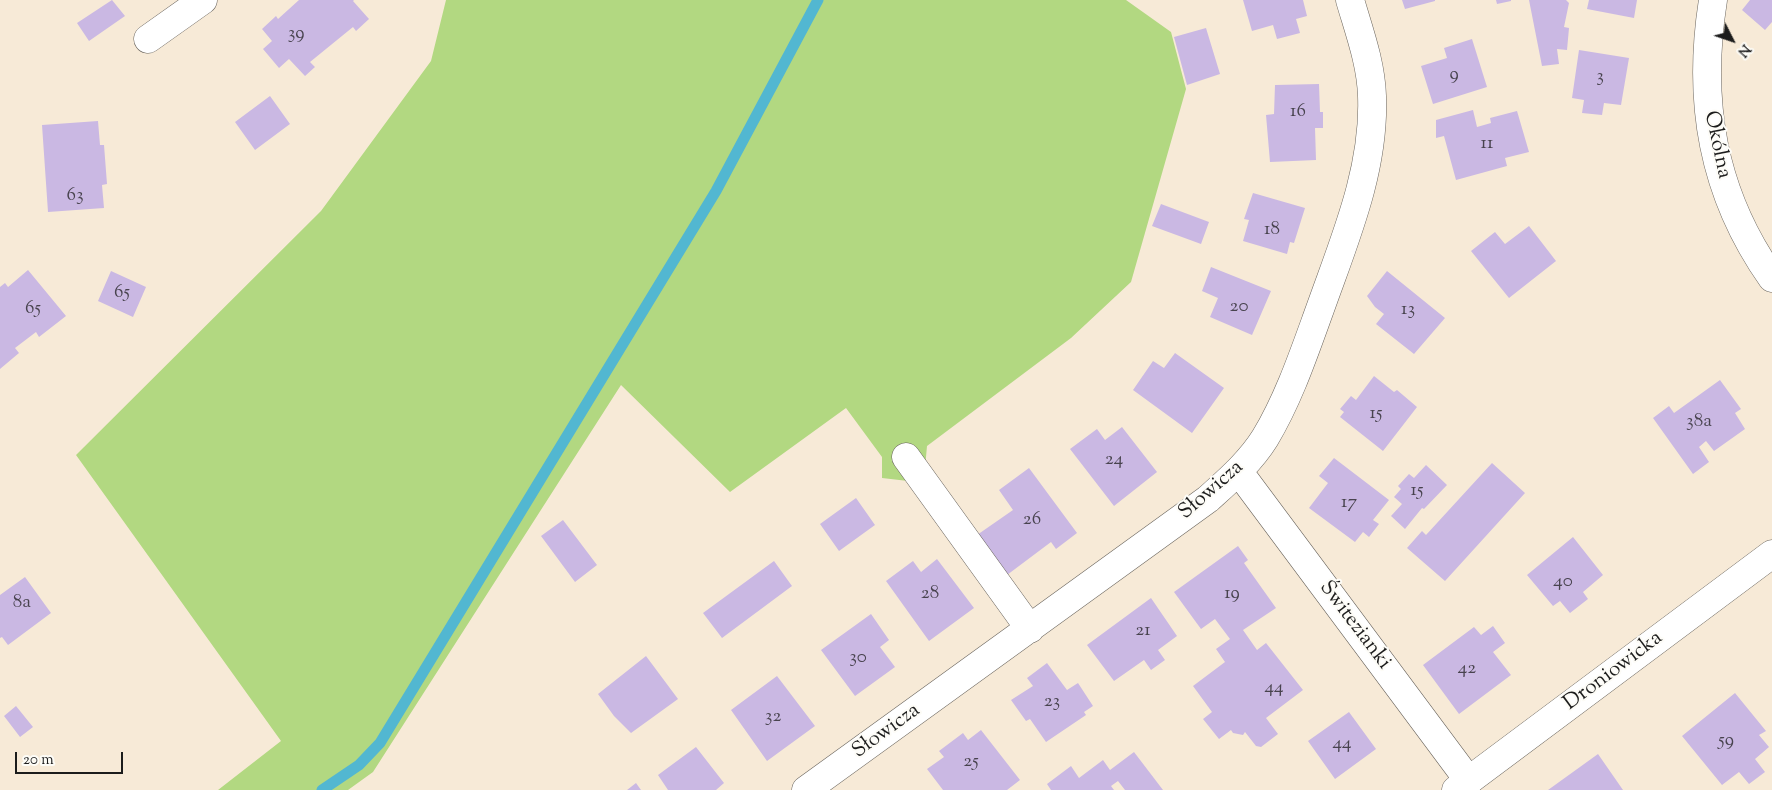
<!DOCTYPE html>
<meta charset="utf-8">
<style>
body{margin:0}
#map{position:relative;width:1772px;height:790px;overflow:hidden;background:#f7ead7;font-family:"Sorts Mill Goudy",serif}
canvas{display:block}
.north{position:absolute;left:1707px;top:15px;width:50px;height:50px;-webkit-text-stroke:4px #fdfcf7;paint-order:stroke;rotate:131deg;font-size:14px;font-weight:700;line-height:20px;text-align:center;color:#1c1c1c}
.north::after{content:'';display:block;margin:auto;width:18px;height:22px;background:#1c1c1c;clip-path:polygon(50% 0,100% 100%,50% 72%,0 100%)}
.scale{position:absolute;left:15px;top:752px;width:108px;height:22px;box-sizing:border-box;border:2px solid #1c1c1c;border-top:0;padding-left:6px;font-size:15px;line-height:18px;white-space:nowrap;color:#1c1c1c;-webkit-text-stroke:4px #fdfcf7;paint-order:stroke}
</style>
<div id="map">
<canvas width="1772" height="790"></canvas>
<div class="north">N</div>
<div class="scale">20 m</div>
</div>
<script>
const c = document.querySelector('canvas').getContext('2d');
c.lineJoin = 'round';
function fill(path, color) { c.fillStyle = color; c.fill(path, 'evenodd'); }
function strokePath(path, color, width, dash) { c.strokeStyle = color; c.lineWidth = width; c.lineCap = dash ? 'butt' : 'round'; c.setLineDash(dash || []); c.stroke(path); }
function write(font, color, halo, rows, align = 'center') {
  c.font = font + ' "Sorts Mill Goudy",serif'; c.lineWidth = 4; c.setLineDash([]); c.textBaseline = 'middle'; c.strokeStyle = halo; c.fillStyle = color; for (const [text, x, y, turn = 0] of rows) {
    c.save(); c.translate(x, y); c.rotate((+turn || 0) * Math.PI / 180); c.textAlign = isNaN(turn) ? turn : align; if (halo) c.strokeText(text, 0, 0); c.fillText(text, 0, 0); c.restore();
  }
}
const green = new Path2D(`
 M446,0H1126L1171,32L1186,89L1131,282L1071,338L927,446L925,468L908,481L882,478V457L846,408L730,492L621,385L373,772L348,790H218L281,741L76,455L321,211L431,61Z`);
const stream = new Path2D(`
 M322,790L359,765L380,743L716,191L818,0`);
const building = new Path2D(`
 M112,0L125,16L89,41L77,23Z
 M299,0H354L353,1L369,19L356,31L353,27L310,62L315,67L305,76L289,59L279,68L263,49L272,41L262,29L276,16L278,19Z
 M1243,0H1303L1307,16L1296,19L1300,33L1277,39L1273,25L1252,31Z
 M1402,0H1435V1L1405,9Z
 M1496,0H1511V1L1497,4Z
 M1529,0H1566L1569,3L1564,27L1569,28L1567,50L1557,49L1559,64L1542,66Z
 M1589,0H1637L1634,18L1587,9Z
 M1750,0H1772V22L1765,30L1742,10Z
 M1206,28L1220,74L1187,85L1174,37Z
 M1472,39L1487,87L1433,104L1421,66L1447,58L1444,48Z
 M1579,50L1629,58L1621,105L1604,103L1602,115L1582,113L1584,100L1572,98Z
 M1319,84L1320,112H1323V128H1315L1316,160L1270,162L1266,115L1274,114L1275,85Z
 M270,96L290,124L255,150L235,122Z
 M1473,110L1477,127L1491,123L1490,118L1517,111L1529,152L1505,158L1507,166L1456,180L1444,136L1436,138V120Z
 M98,121L100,145H104L107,184L102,185L104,208L48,212L42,125Z
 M1253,193L1305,208L1294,243L1290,242L1287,254L1243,241L1249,220L1244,219Z
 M1161,204L1209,222L1201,244L1152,226Z
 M1529,226L1556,261L1509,298L1471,251L1495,232L1505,244Z
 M1211,267L1271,291L1252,335L1210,317L1218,298L1202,291Z
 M28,270L66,316L39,337L36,332L15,348L19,353L0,369V287L5,283L8,287Z
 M111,271L146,287L133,317L98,301Z
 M1387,271L1445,318L1414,354L1376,324L1384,314L1375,307L1367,296Z
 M1175,353L1224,388L1192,433L1133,390L1153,361L1164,368Z
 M1374,376L1394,392L1397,390L1417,407L1383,451L1340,417L1344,412L1340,409L1351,396L1356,400Z
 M1720,380L1741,409L1735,413L1745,429L1714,451L1706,441L1699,447L1709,462L1693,474L1653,418L1669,406L1674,413Z
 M1122,427L1157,472L1114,506L1070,449L1097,429L1105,440Z
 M1334,458L1389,500L1373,520L1379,524L1369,537L1363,532L1355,542L1309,508L1328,483L1319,476Z
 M1492,463L1525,493L1445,581L1407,548L1422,531L1426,535Z
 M1426,465L1447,485L1424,509L1422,508L1405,529L1391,516L1402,504L1394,497L1401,489L1398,486L1409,474L1414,478Z
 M1029,468L1077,533L1056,549L1051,542L1007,575L977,535L1013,510L999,490Z
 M856,498L875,525L839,551L820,524Z
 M563,520L597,565L575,582L541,536Z
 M1573,537L1603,575L1583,592L1588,599L1570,613L1560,601L1553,606L1527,575Z
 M1238,546L1248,560L1244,563L1276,608L1243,630L1257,650L1266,643L1303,690L1266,718L1278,734L1261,747L1256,746L1245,732L1243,735L1233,733L1231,730L1219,739L1203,719L1212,712L1193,686L1225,662L1216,649L1230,639L1215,619L1201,629L1174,592Z
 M937,559L974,608L929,641L886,581L913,561L921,572Z
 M774,561L792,586L722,638L703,613Z
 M25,577L51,613L8,645L2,637L0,638V595Z
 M1151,598L1177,636L1158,650L1165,660L1151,670L1144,660L1114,681L1087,645Z
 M871,614L889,640L880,647L895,667L855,696L821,650Z
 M1493,626L1505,643L1493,652L1511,675L1459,714L1423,665L1474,627L1481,635Z
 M646,656L678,699L631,733L614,716L598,694Z
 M1047,663L1067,690L1078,683L1093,706L1084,712L1086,715L1046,742L1030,719L1026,721L1011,700L1033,686L1027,678Z
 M777,676L815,726L767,761L731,710Z
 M1735,693L1766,731L1759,735L1769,747L1755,759L1765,772L1749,784L1739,772L1722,785L1682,736Z
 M16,706L33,727L20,737L4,716Z
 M1349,712L1376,749L1335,779L1308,741Z
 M981,730L1020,780L1007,790H943L927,769L944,757L939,751L963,733L968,740Z
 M696,747L724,783L716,790H668L658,775Z
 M1134,752L1163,790H1125L1118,781L1111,786L1114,790H1051L1047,784L1071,766L1079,778L1103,760L1110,770Z
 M1598,754L1623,790H1548Z
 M636,783L641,790H627Z`);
const minor = new Path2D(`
 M1713,0C1697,101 1712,193 1772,278
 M148,39L203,0
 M906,457L1030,629
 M1239,472L1469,781
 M806,790L1208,499C1229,480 1250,462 1265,438C1289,398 1304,353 1320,309C1344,241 1375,170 1372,96C1371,63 1359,31 1350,0
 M1456,790L1772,554`);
const numberNames = [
 ["39",296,35],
 ["9",1454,76],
 ["3",1600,78],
 ["16",1298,113],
 ["11",1487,145],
 ["63",75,197],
 ["18",1272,231],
 ["65",122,294],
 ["20",1239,308],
 ["65",33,310],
 ["13",1408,311],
 ["15",1376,415],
 ["38a",1699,423],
 ["24",1114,461],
 ["15",1417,492],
 ["17",1349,504],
 ["26",1032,521],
 ["40",1563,583],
 ["28",930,595],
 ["19",1232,595],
 ["8a",22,604],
 ["21",1143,632],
 ["30",858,659],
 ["42",1467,670],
 ["44",1274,689],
 ["23",1052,703],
 ["32",773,718],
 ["59",1726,742],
 ["44",1342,745],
 ["25",971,763]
];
const streetNames = [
 ["Okólna",1716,145,78],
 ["Słowicza",1212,491,-41],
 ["Świtezianki",1354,626,53],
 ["Droniowicka",1614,672,-37],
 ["Słowicza",887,732,-36]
];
fill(green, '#b2d881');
strokePath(stream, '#52b7d1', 11);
fill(building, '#cab8e3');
strokePath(minor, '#69645d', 29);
strokePath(minor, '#fff', 28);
write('19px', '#48434e', null, numberNames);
write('21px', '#1c1c1c', '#fdfcf7', streetNames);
</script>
